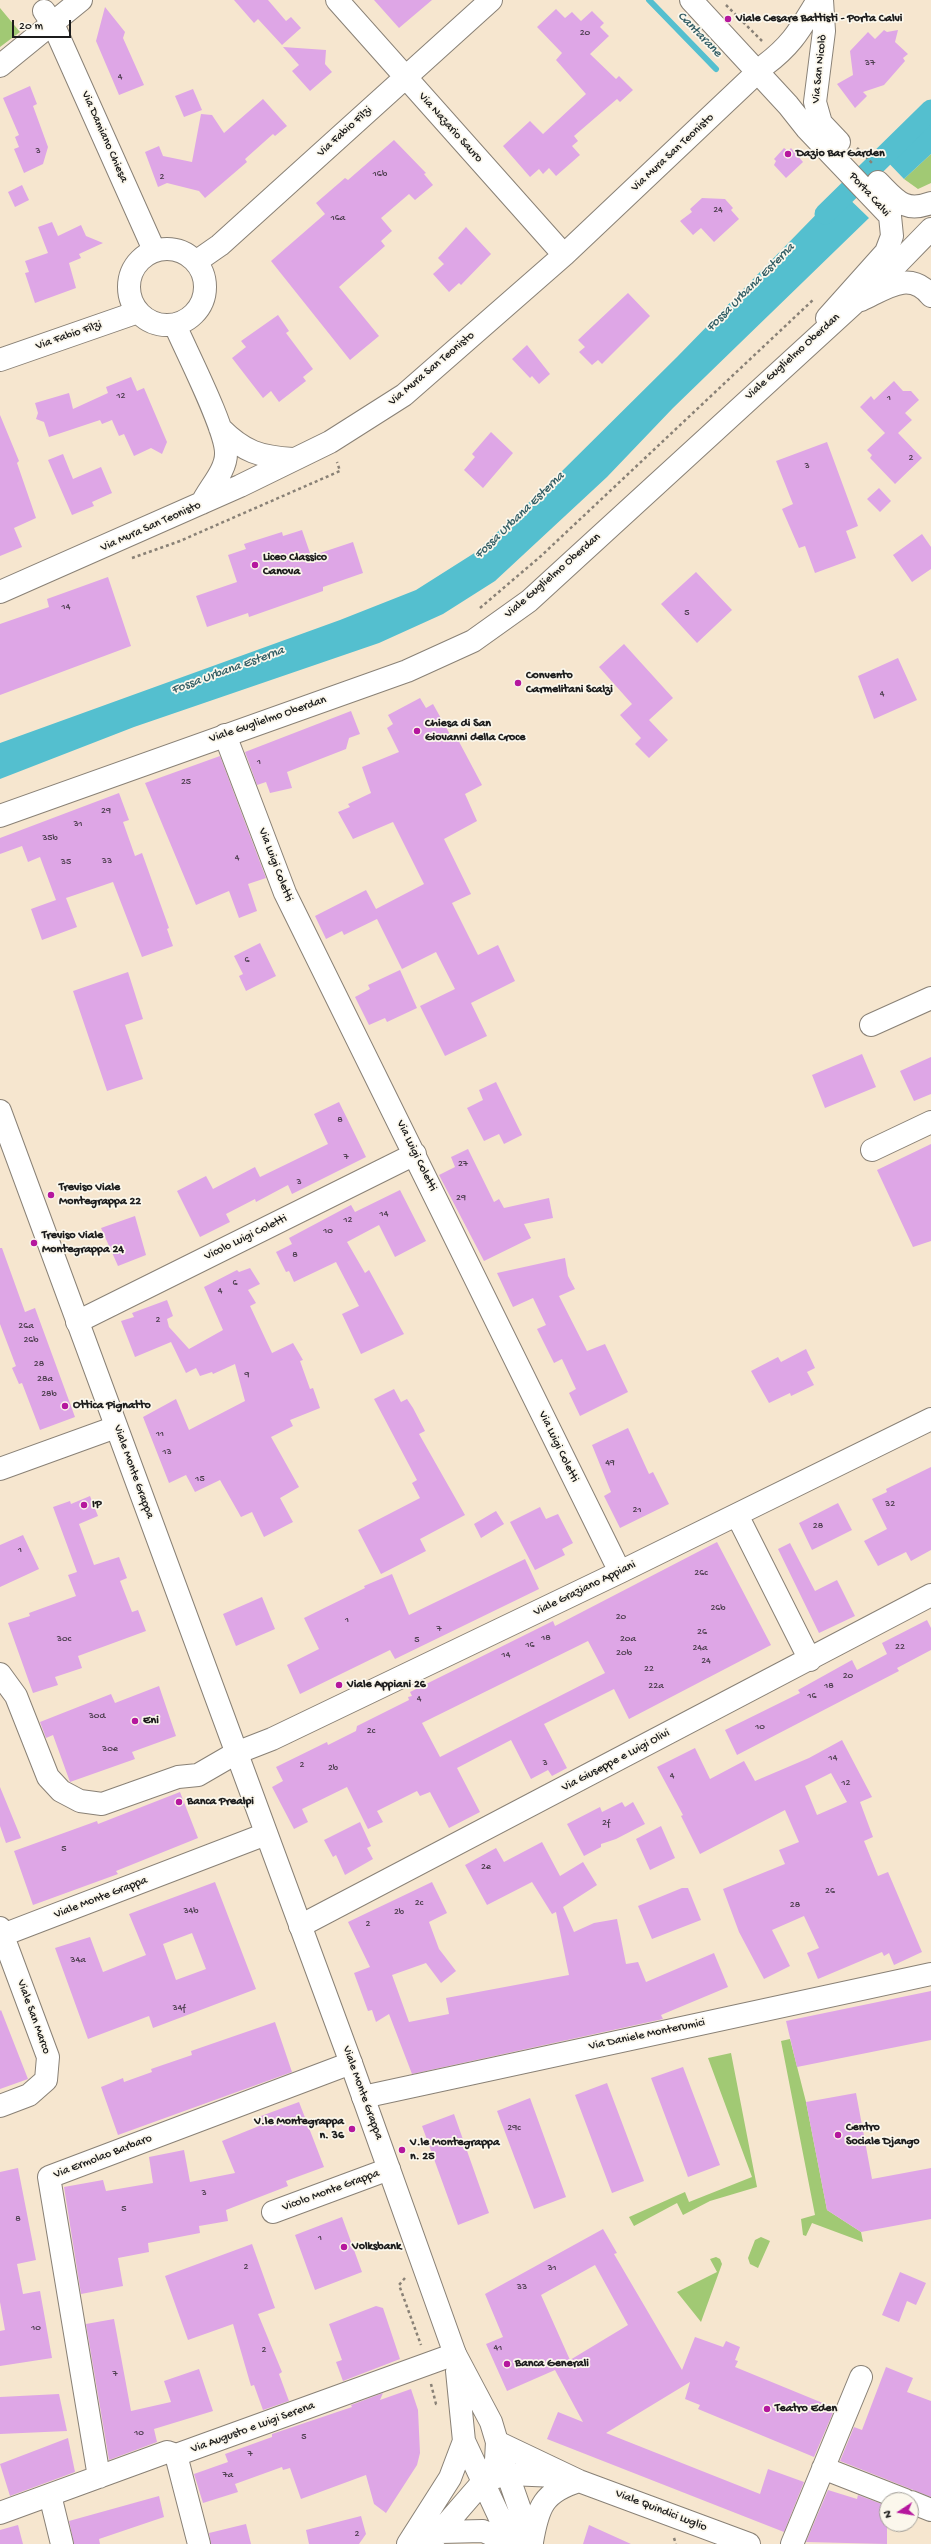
<!DOCTYPE html>
<meta charset="utf-8">
<style>
body{margin:0}
#map{position:relative;width:931px;height:2544px;overflow:hidden;background:#f6e6cf;font-family:"Gochi Hand",sans-serif}
canvas{display:block}
.north{position:absolute;left:879px;top:2492px;width:40px;height:40px;box-sizing:border-box;background:#fbf7ec;border:1px solid #a29f99;border-radius:50%;rotate:258deg;font-size:11px;font-weight:700;line-height:16px;text-align:center;color:#1c1c1c}
.north::after{content:'';display:block;margin:auto;width:14px;height:18px;background:#b5179e;clip-path:polygon(50% 0,100% 100%,50% 72%,0 100%)}
.scale{position:absolute;left:12px;top:20px;width:59px;height:18px;box-sizing:border-box;border:2px solid #1c1c1c;border-top:0;padding-left:5px;font-size:12px;line-height:14px;white-space:nowrap;color:#1c1c1c;-webkit-text-stroke:3px #fbf7ec;paint-order:stroke}
</style>
<div id="map">
<canvas width="931" height="2544"></canvas>
<div class="north">N</div>
<div class="scale">20 m</div>
</div>
<script>
const c = document.querySelector('canvas').getContext('2d');
c.lineJoin = 'round';
function fill(path, color) { c.fillStyle = color; c.fill(path, 'evenodd'); }
function strokePath(path, color, width, dash) { c.strokeStyle = color; c.lineWidth = width; c.lineCap = dash ? 'butt' : 'round'; c.setLineDash(dash || []); c.stroke(path); }
function write(font, color, halo, rows, align = 'center') {
  c.font = font + ' "Gochi Hand",sans-serif'; c.lineWidth = 3.5; c.setLineDash([]); c.textBaseline = 'middle'; c.strokeStyle = halo; c.fillStyle = color; for (const [text, x, y, turn = 0] of rows) {
    c.save(); c.translate(x, y); c.rotate((+turn || 0) * Math.PI / 180); c.textAlign = isNaN(turn) ? turn : align; if (halo) c.strokeText(text, 0, 0); c.fillText(text, 0, 0); c.restore();
  }
}
const green = new Path2D(`
 M0,8L20,32L0,47Z
 M931,154V183L918,189L904,179Z
 M790,2039L806,2102L827,2210L861,2232L863,2242L812,2223L806,2236L803,2235L801,2219L815,2215L781,2041Z
 M731,2053L757,2187L710,2201L683,2215L677,2203L634,2226L629,2217L685,2192L689,2202L752,2177L708,2058Z
 M761,2237L770,2241L758,2268L750,2264L748,2258L755,2240Z
 M716,2257L720,2259L722,2264L701,2322L677,2292L717,2272L710,2259Z`);
const water = new Path2D(`
 M931,103V154L904,179L879,153Z
 M840,190L869,218L673,408L607,477L495,581L443,614L379,643L134,727L0,779V743L340,620L416,590L476,552L557,476L677,357Z`);
const stream = new Path2D(`
 M649,0L716,69`);
const canal = new Path2D(`
 M825,214L931,110`);
const building = new Path2D(`
 M234,0H268L286,21L291,17L301,28L282,45L258,19L254,23Z
 M374,0H432L399,28Z
 M105,7L125,32L123,38L144,85L119,95L96,41Z
 M556,9L565,18L572,12L581,21L592,11L604,23L600,27L609,36L590,54L616,79L619,76L633,90L620,102L617,99L574,136L578,141L572,146L580,155L556,176L549,168L543,174L539,169L530,177L503,146L530,121L543,134L586,94L556,60L562,53L537,27Z
 M884,30L887,32L898,30L895,42L908,54L903,58L905,61L884,85L863,92L867,96L855,108L837,84L853,75L850,51L868,32L875,39Z
 M283,47L326,50L325,64L332,72L310,91L292,71L299,65Z
 M30,86L37,104L33,106L48,147L43,164L24,173L14,149L19,147L15,137L19,135L3,98Z
 M193,89L202,110L184,117L175,96Z
 M263,99L287,126L275,136L273,134L245,159L247,162L205,198L199,191L167,183L158,187L145,152L159,146L163,156L192,162L201,114L212,115L224,133Z
 M394,140L426,173L424,174L433,185L415,200L409,194L381,218L392,231L381,241L385,246L339,287L379,336L350,360L271,261L325,214L316,203L345,178L348,180Z
 M784,148L788,151L791,148L803,162L786,178L774,165L776,161L774,159Z
 M22,185L29,200L15,207L8,192Z
 M702,198L725,199L733,208L731,210L739,219L714,242L701,228L693,235L680,221L692,212L690,209Z
 M52,222L58,236L81,225L86,236L103,243L79,254L81,258L69,263L76,288L35,303L25,273L29,272L25,261L48,253L38,227Z
 M466,227L491,254L461,285L459,283L449,292L433,274L444,264L438,258Z
 M628,293L650,316L602,364L598,360L592,365L579,352L585,347L578,340Z
 M278,315L289,331L286,333L313,369L303,377L306,381L279,402L271,391L263,398L232,358L246,347L241,341Z
 M527,345L550,374L539,384L532,376L530,378L512,359Z
 M131,377L137,391L144,388L167,442L162,454L151,448L134,456L124,434L119,436L112,420L102,424L100,420L49,437L44,422L36,419L38,413L35,403L69,393L73,409L108,393L106,387Z
 M894,381L903,391H911L919,400L905,413L912,420L898,433L922,458L895,484L870,458L872,455L867,450L885,433L860,407L871,396L874,400Z
 M0,415L19,461L17,463L36,518L14,528L22,547L0,556Z
 M491,432L513,453L483,488L464,470L475,457L472,454Z
 M827,442L858,526L846,531L856,558L815,573L805,546L799,548L782,509L793,504L776,461Z
 M63,454L73,479L101,467L112,493L92,502L94,506L72,515L48,460Z
 M879,488L891,501L880,512L867,499Z
 M302,530L311,556L353,542L363,573L323,587V591L249,617L248,613L207,627L196,596L237,582L228,555L246,549L244,544L282,532L283,536Z
 M922,534L931,547V569L912,582L893,555Z
 M696,572L732,610L697,643L661,604Z
 M108,577L131,646L0,695V624L49,607L47,599Z
 M624,644L673,698L649,720L668,740L649,758L635,744L641,738L620,715L632,704L599,667Z
 M898,658L917,700L874,719L858,676Z
 M420,698L426,708L433,704L452,738L456,736L482,785L465,794L477,821L444,839L471,894L452,903L478,955L498,945L515,981L471,1003L487,1036L445,1056L420,1006L455,989L436,952L402,969L377,919L344,935L342,931L326,939L315,916L366,890L376,909L424,884L393,822L353,839L338,812L350,807L348,804L371,793L362,767L399,752L387,728L393,724L388,715Z
 M351,711L360,734L349,738L346,749L287,772L292,788L270,793L266,782L257,785L245,752Z
 M220,756L266,878L248,884L257,911L239,918L229,891L196,905L145,783Z
 M119,793L129,820L123,822L135,856L142,853L169,928L167,929L173,946L142,957L113,882L66,898L77,927L42,940L31,909L56,900L40,857L28,862L22,846L0,854V838Z
 M260,943L276,976L246,991L239,976L243,974L234,956Z
 M400,970L417,1008L387,1022L385,1018L369,1025L355,997L370,989L368,985Z
 M128,972L143,1019L125,1025L143,1079L107,1091L73,991Z
 M862,1054L876,1087L825,1108L812,1075Z
 M931,1057V1094L914,1101L900,1071Z
 M496,1082L522,1135L504,1144L499,1134L484,1141L467,1108L483,1100L479,1090Z
 M339,1102L366,1157L292,1194L288,1185L256,1202L255,1199L226,1214L230,1222L200,1237L177,1191L206,1176L213,1189L255,1167L260,1177L328,1144L314,1114Z
 M931,1144V1241L913,1247L877,1170Z
 M468,1149L494,1202L499,1199L504,1208L549,1198L553,1218L524,1224L531,1238L484,1261L439,1175L455,1167L451,1157Z
 M400,1190L426,1241L395,1257L379,1225L347,1242L365,1273L369,1270L404,1334L361,1354L342,1314L359,1306L336,1262L294,1282L289,1271L286,1272L276,1252L292,1244L289,1238L351,1205L355,1212Z
 M135,1216L146,1255L118,1266L101,1228Z
 M0,1248H2L25,1312L35,1308L75,1417L40,1430L22,1383L19,1384L12,1368L16,1366L0,1324Z
 M565,1258L568,1276L575,1289L559,1296L587,1351L605,1344L628,1392L580,1416L569,1393L576,1389L562,1359L554,1363L537,1329L546,1325L533,1298L513,1307L497,1273Z
 M250,1268L260,1284L248,1290L256,1303L250,1306L272,1353L293,1343L303,1360L300,1361L310,1389L313,1388L320,1408L290,1420L293,1426L271,1437L299,1487L280,1498L293,1522L264,1537L252,1512L241,1517L220,1480L195,1492L186,1475L169,1483L143,1417L176,1399L189,1430L245,1401L235,1364L213,1374L212,1372L200,1376L196,1368L186,1373L171,1342L135,1357L121,1321L134,1317L132,1313L167,1300L173,1316L167,1319L169,1327L189,1349L223,1330L204,1287L237,1270L239,1272Z
 M806,1349L815,1368L807,1372L814,1385L791,1396L790,1393L769,1403L751,1371L778,1357L781,1362Z
 M394,1389L401,1402L407,1399L413,1408L425,1431L419,1434L465,1515L420,1539L426,1551L381,1574L358,1530L420,1498L412,1483L417,1480L374,1399Z
 M628,1428L649,1474L653,1472L669,1504L620,1528L604,1496L611,1492L592,1445Z
 M931,1467V1550L911,1561L906,1552L878,1566L864,1541L887,1529L872,1499L887,1492L886,1489Z
 M90,1496L98,1516L79,1524L94,1565L119,1557L127,1578L120,1581L132,1612L138,1610L146,1631L78,1656L82,1668L55,1677L58,1685L33,1693L8,1623L30,1616L29,1613L76,1596L68,1575L77,1572L53,1507L70,1501L71,1504Z
 M838,1503L852,1530L812,1550L799,1523Z
 M540,1507L546,1519L558,1514L573,1543L562,1549L565,1555L535,1570L510,1522Z
 M496,1511L504,1524L481,1538L474,1524Z
 M23,1535L39,1569L0,1587V1545Z
 M717,1542L771,1645L629,1719L614,1689L544,1724L567,1768L552,1776L548,1770L531,1779L511,1740L457,1768L480,1812L449,1828L430,1792L420,1796L417,1791L377,1811L383,1822L368,1829L347,1787L302,1809L308,1822L294,1829L272,1787L283,1781L276,1767L327,1742L328,1745L356,1731L357,1726L409,1700L408,1697L412,1696L410,1692L553,1621L555,1626ZM588,1641L605,1673L440,1757L422,1723Z
 M790,1543L815,1591L837,1580L855,1616L819,1633L778,1549Z
 M525,1559L539,1589L395,1659L390,1650L300,1694L287,1665L319,1649L304,1618L365,1588L364,1586L392,1574L409,1615Z
 M262,1597L275,1629L236,1646L223,1614Z
 M927,1620L931,1628V1650L897,1668L899,1671L737,1755L725,1730L800,1693L798,1690L852,1660L857,1670L887,1654L882,1643Z
 M159,1686L176,1736L132,1752L135,1759L70,1782L53,1735L46,1738L40,1722L111,1694L115,1703Z
 M842,1740L872,1797L860,1802L873,1837L864,1841L878,1876L888,1872L922,1952L894,1965L889,1953L884,1956L882,1952L818,1979L807,1953L819,1948L804,1916L772,1930L790,1966L764,1979L739,1932L723,1889L785,1864L779,1850L799,1842L785,1810L700,1854L681,1816L683,1815L657,1767L695,1748L710,1779L744,1761L755,1781L809,1758ZM831,1773L847,1802L817,1815L805,1786Z
 M0,1787L21,1838L6,1843L0,1826Z
 M180,1792L198,1838L116,1871L118,1874L33,1905L14,1851L97,1821L98,1824Z
 M622,1802L625,1807L633,1802L645,1824L616,1839L601,1844V1847L584,1856L567,1824L600,1807L602,1812Z
 M360,1822L371,1846L367,1848L373,1859L345,1875L336,1855L333,1857L324,1840Z
 M661,1826L675,1858L650,1870L636,1839Z
 M542,1842L560,1876L583,1862L597,1885L563,1907L574,1932L594,1923L617,1919L626,1964L638,1962L646,1982L714,1953L728,1987L661,2015L663,2019L412,2074L389,2014L376,2022L372,2010L368,2011L354,1973L370,1967L348,1922L432,1882L447,1913L429,1922L439,1949L456,1971L441,1983L426,1963L392,1975L409,2022L449,2014L446,1998L569,1975L556,1912L552,1914L532,1882L487,1905L465,1865L496,1848L504,1862Z
 M215,1882L256,1989L153,2028L149,2016L88,2039L55,1948L90,1937L103,1972L146,1955L129,1914ZM192,1933L206,1969L176,1980L163,1944Z
 M682,1888H688L701,1920L652,1939L638,1906Z
 M931,1991V2040L797,2067L786,2021Z
 M1,2010L28,2079L0,2089V2011Z
 M275,2022L292,2072L118,2135L101,2087L123,2078L124,2082L152,2072L151,2069L192,2055L191,2051Z
 M683,2067L720,2165L688,2177L651,2078Z
 M607,2083L644,2181L612,2193L575,2095Z
 M856,2093L872,2179L931,2168V2219L861,2232L827,2210L806,2102Z
 M530,2098L566,2197L534,2209L497,2111Z
 M299,2102L324,2167L286,2181L288,2186L226,2210L228,2221L199,2226L200,2233L148,2243L149,2252L118,2258L123,2286L81,2294L64,2187L103,2180L106,2191L153,2183L149,2157L184,2150L190,2182L235,2173L222,2141L264,2124L261,2116Z
 M454,2114L489,2213L458,2225L422,2126Z
 M18,2168L36,2260L17,2264L23,2294L40,2291L52,2358L0,2366V2331L5,2330L0,2302V2172Z
 M342,2217L362,2272L315,2290L295,2235Z
 M603,2229L617,2253L614,2254L682,2370L695,2337L723,2347L726,2341L740,2347L735,2360L738,2361L735,2367L835,2408L814,2457L698,2409L700,2405L685,2399L690,2382L606,2433L760,2494L768,2469L804,2482L784,2532L547,2439L558,2412L583,2422L555,2370L507,2391L486,2344L503,2337L485,2294ZM595,2265L628,2325L570,2360L541,2295Z
 M252,2244L275,2308L258,2314L282,2372L279,2374L289,2401L263,2410L254,2385L251,2386L233,2324L188,2340L165,2276Z
 M900,2272L926,2283L916,2305L907,2301L899,2322L882,2315Z
 M376,2306L383,2308L400,2359L343,2381L336,2362L342,2360L329,2324Z
 M114,2319L131,2411L171,2402L164,2381L199,2369L213,2411L154,2429L157,2442L109,2460L86,2324Z
 M886,2367L913,2378L907,2392L931,2401V2497L840,2461L854,2427L862,2430Z
 M411,2389L418,2410L420,2453L417,2465L386,2513L374,2504L366,2475L301,2499L290,2468L283,2470L282,2467L235,2484L238,2492L203,2503L194,2474L228,2462L225,2454L272,2437V2434L352,2407L351,2405L383,2393L380,2400Z
 M59,2394L67,2431L0,2434V2397Z
 M68,2438L75,2472L10,2496L0,2464Z
 M828,2490L857,2499L858,2495L887,2506V2544L806,2542Z
 M159,2496L164,2517L99,2539L100,2544H74L69,2521Z
 M361,2516L366,2534L359,2544H309L306,2530Z
 M246,2524L251,2544H211L209,2533Z
 M18,2525L23,2544H0V2530Z
 M589,2525L631,2544H583Z`);
const path = new Path2D(`
 M726,5L762,41
 M857,148L872,163
 M132,558L180,541L340,471L337,462
 M480,608L541,556L814,299
 M405,2278L399,2285L421,2345
 M431,2384L436,2404H439
 M674,2538L676,2544`);
const minor = new Path2D(`
 M337,0L564,255
 M691,0L788,105L807,129L890,216L892,236L886,252L827,318
 M822,0L824,31L815,102L821,123L839,142
 M44,11L53,24L154,250
 M0,66L81,0
 M878,182C896,200 904,213 931,203
 M129 287a38 38 0 1 1 76 0a38 38 0 1 1-76 0Z
 M197,261L220,245L491,0
 M861,300C885,289 910,269 931,296
 M175,325C186,351 227,430 226,454C226,471 209,488 202,503
 M0,360L138,312
 M220,428C244,452 260,457 293,459
 M0,592L240,486L330,442L404,395L564,255L765,65C793,44 800,29 818,0
 M225,735L285,893L620,1572
 M871,1025L931,998
 M872,1150L931,1122
 M77,1322L415,1154
 M0,1469L116,1427
 M737,1515L810,1660
 M0,1674L16,1696L48,1777L61,1791L80,1801L102,1804L178,1777L198,1775L236,1753L272,1739L620,1572L931,1419
 M300,1926L931,1595
 M0,1928L48,2057L46,2080L29,2095L0,2106
 M0,1936L266,1834
 M363,2097L931,1974
 M273,2212L389,2169
 M497,2442L579,2481L749,2544
 M176,2455L199,2544
 M823,2468L905,2500
 M99,2477L49,2177L351,2063
 M490,2479L508,2474L557,2476
 M50,2495L62,2544
 M911,2502L931,2510
 M0,2513L167,2452L176,2455L455,2354
 M532,2542C538,2507 543,2492 579,2481
 M792,2544L861,2377`);
const major = new Path2D(`
 M0,816L407,671L473,641L529,601L895,266L931,229
 M0,1111L351,2063L455,2354L491,2422L497,2442L496,2460L494,2469L429,2544
 M464,2441L512,2544
 M498,2447L532,2544
 M440,2532L483,2531L511,2543
 M408,2544L450,2478L464,2441L457,2371`);
const markers = [
 [728,19,4,"#b5179e"],
 [788,154,4,"#b5179e"],
 [255,565,4,"#b5179e"],
 [518,683,4,"#b5179e"],
 [417,731,4,"#b5179e"],
 [51,1195,4,"#b5179e"],
 [34,1243,4,"#b5179e"],
 [65,1406,4,"#b5179e"],
 [84,1505,4,"#b5179e"],
 [339,1685,4,"#b5179e"],
 [135,1721,4,"#b5179e"],
 [179,1802,4,"#b5179e"],
 [352,2129,4,"#b5179e"],
 [838,2135,4,"#b5179e"],
 [402,2150,4,"#b5179e"],
 [344,2247,4,"#b5179e"],
 [507,2364,4,"#b5179e"],
 [767,2409,4,"#b5179e"]
];
const numberNames = [
 ["20",585,33],
 ["37",870,63],
 ["4",120,77],
 ["3",38,151],
 ["16b",380,174],
 ["2",162,177],
 ["24",718,210],
 ["16a",338,218],
 ["12",121,396],
 ["1",889,398],
 ["2",911,458],
 ["3",807,466],
 ["14",66,607],
 ["5",687,613],
 ["4",882,694],
 ["1",259,762],
 ["25",186,782],
 ["29",106,811],
 ["31",78,824],
 ["35b",50,838],
 ["4",237,858],
 ["33",107,861],
 ["35",66,862],
 ["6",247,960],
 ["8",340,1120],
 ["7",346,1157],
 ["27",463,1164],
 ["3",299,1182],
 ["29",461,1198],
 ["14",384,1214],
 ["12",348,1220],
 ["10",328,1231],
 ["8",295,1255],
 ["6",235,1283],
 ["4",220,1291],
 ["2",158,1320],
 ["26a",26,1326],
 ["26b",31,1340],
 ["28",39,1364],
 ["9",247,1375],
 ["28a",45,1379],
 ["28b",49,1394],
 ["11",160,1434],
 ["13",167,1452],
 ["49",610,1463],
 ["15",200,1479],
 ["32",890,1504],
 ["21",637,1510],
 ["28",818,1526],
 ["1",20,1550],
 ["26c",701,1573],
 ["26b",718,1608],
 ["20",621,1617],
 ["1",347,1620],
 ["7",439,1629],
 ["26",702,1632],
 ["18",546,1638],
 ["30c",64,1639],
 ["20a",628,1639],
 ["5",417,1640],
 ["16",530,1645],
 ["22",900,1647],
 ["24a",700,1648],
 ["20b",624,1653],
 ["14",506,1655],
 ["24",706,1661],
 ["22",649,1669],
 ["20",848,1676],
 ["22a",656,1686],
 ["18",829,1686],
 ["16",812,1696],
 ["4",419,1699],
 ["30d",97,1716],
 ["10",760,1727],
 ["2c",371,1731],
 ["30e",110,1749],
 ["14",833,1758],
 ["3",545,1763],
 ["2",302,1765],
 ["2b",333,1768],
 ["4",672,1776],
 ["12",846,1783],
 ["2f",606,1823],
 ["5",64,1849],
 ["2e",486,1867],
 ["26",830,1891],
 ["2c",419,1903],
 ["28",795,1905],
 ["34b",191,1911],
 ["2b",399,1912],
 ["2",368,1924],
 ["34a",78,1960],
 ["34f",179,2008],
 ["29c",514,2128],
 ["3",204,2193],
 ["5",124,2209],
 ["8",18,2219],
 ["1",320,2238],
 ["2",246,2267],
 ["31",552,2268],
 ["33",522,2287],
 ["10",36,2328],
 ["41",498,2348],
 ["2",264,2350],
 ["7",115,2374],
 ["10",139,2433],
 ["5",304,2437],
 ["7",250,2454],
 ["7a",228,2475],
 ["2",357,2534]
];
const poiNames = [
 ["Viale Cesare Battisti - Porta Calvi",736,19],
 ["Dazio Bar Garden",796,154],
 ["Liceo Classico",263,558],
 ["Canova",263,572],
 ["Convento",526,676],
 ["Carmelitani Scalzi",526,690],
 ["Chiesa di San",425,724],
 ["Giovanni della Croce",425,738],
 ["Treviso Viale",59,1188],
 ["Montegrappa 22",59,1202],
 ["Treviso Viale",42,1236],
 ["Montegrappa 24",42,1250],
 ["Ottica Pignatto",73,1406],
 ["IP",92,1505],
 ["Viale Appiani 26",347,1685],
 ["Eni",143,1721],
 ["Banca Prealpi",187,1802],
 ["V.le Montegrappa",344,2122,"right"],
 ["n. 36",344,2136,"right"],
 ["Centro",846,2128],
 ["Sociale Django",846,2142],
 ["V.le Montegrappa",410,2143],
 ["n. 25",410,2157],
 ["Volksbank",352,2247],
 ["Banca Generali",515,2364],
 ["Teatro Eden",775,2409]
];
const streetNames = [
 ["Via San Nicolò",820,69,-84],
 ["Via Nazario Sauro",450,128,48],
 ["Via Fabio Filzi",345,132,-42],
 ["Via Damiano Chiesa",104,137,66],
 ["Via Mura San Teonisto",673,153,-43],
 ["Porta Calvi",869,195,48],
 ["Via Fabio Filzi",69,336,-19],
 ["Viale Guglielmo Oberdan",793,357,-42],
 ["Via Mura San Teonisto",432,369,-40],
 ["Via Mura San Teonisto",151,527,-24],
 ["Viale Guglielmo Oberdan",553,576,-41],
 ["Viale Guglielmo Oberdan",268,720,-19],
 ["Via Luigi Coletti",275,865,69],
 ["Via Luigi Coletti",416,1156,64],
 ["Vicolo Luigi Coletti",246,1238,-26],
 ["Via Luigi Coletti",558,1447,64],
 ["Viale Monte Grappa",133,1472,70],
 ["Viale Graziano Appiani",585,1589,-26],
 ["Via Giuseppe e Luigi Olivi",616,1761,-28],
 ["Viale Monte Grappa",101,1898,-21],
 ["Viale San Marco",33,2017,70],
 ["Via Daniele Monterumici",647,2035,-12],
 ["Viale Monte Grappa",362,2093,70],
 ["Via Ermolao Barbaro",103,2157,-21],
 ["Vicolo Monte Grappa",331,2191,-20],
 ["Via Augusto e Luigi Serena",253,2428,-20],
 ["Viale Quindici Luglio",661,2511,21]
];
const waterNames = [
 ["Cantarane",699,35,46],
 ["Fossa Urbana Esterna",751,288,-45],
 ["Fossa Urbana Esterna",520,516,-44],
 ["Fossa Urbana Esterna",228,671,-20]
];
fill(green, '#a1c974');
fill(water, '#54bfcf');
strokePath(stream, '#54bfcf', 6);
strokePath(canal, '#54bfcf', 21);
fill(building, '#dea6e6');
strokePath(minor, '#898176', 24);
strokePath(major, '#898176', 24);
strokePath(path, '#898176', 2.5, [3, 3]);
strokePath(minor, '#fff', 22);
strokePath(major, '#fff', 22);
for (const [x, y, r, color] of markers) { const dot = new Path2D(); dot.arc(x, y, r, 0, 2 * Math.PI); c.fillStyle = color; c.fill(dot); strokePath(dot, '#fbf7ec', 1.5); }
write('10px', '#4c3e4e', null, numberNames);
write('bold 12px', '#1c1c1c', '#fbf7ec', poiNames, 'left');
write('12px', '#1c1c1c', '#fbf7ec', streetNames);
write('italic 13px', '#325d64', '#fbf7ec', waterNames);
</script>
